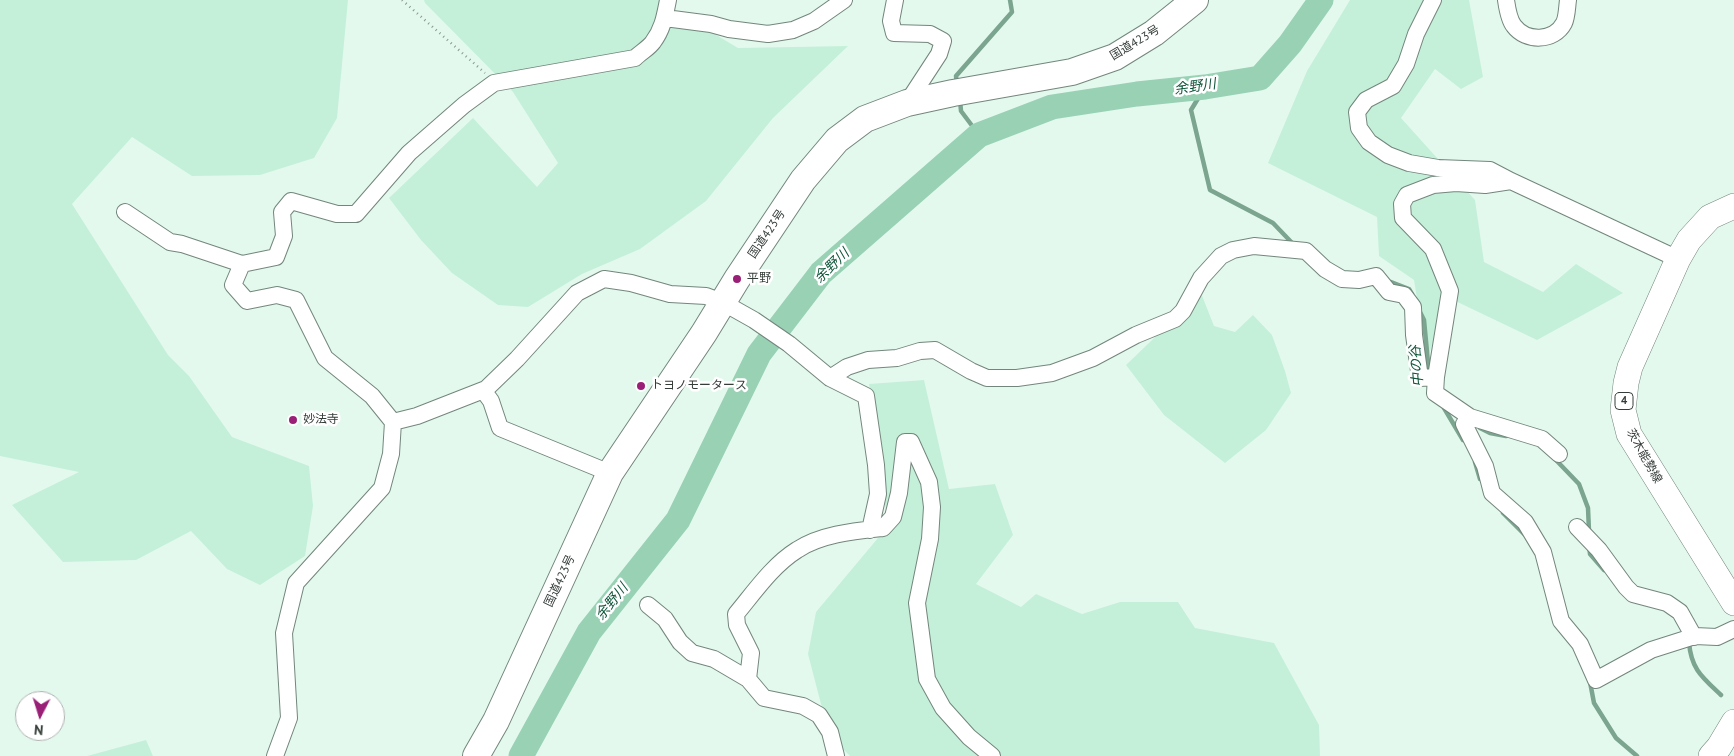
<!DOCTYPE html>
<meta charset="utf-8">
<style>
body{margin:0}
#map{position:relative;width:1734px;height:756px;overflow:hidden;background:#e4f9ee;font-family:"PT Sans",sans-serif}
canvas{display:block}
.north{position:absolute;left:15px;top:691px;width:50px;height:50px;box-sizing:border-box;background:#fff;border:1px solid #aeb1b0;border-radius:50%;rotate:185deg;font-size:14px;font-weight:700;line-height:20px;text-align:center;color:#353d39}
.north::after{content:'';display:block;margin:auto;width:18px;height:22px;background:#9a1f77;clip-path:polygon(50% 0,100% 100%,50% 72%,0 100%)}
</style>
<div id="map">
<canvas width="1734" height="756"></canvas>
<div class="north">N</div>
</div>
<script>
const c = document.querySelector('canvas').getContext('2d');
c.lineJoin = 'round';
function fill(path, color) { c.fillStyle = color; c.fill(path, 'evenodd'); }
function strokePath(path, color, width, dash) { c.strokeStyle = color; c.lineWidth = width; c.lineCap = dash ? 'butt' : 'round'; c.setLineDash(dash || []); c.stroke(path); }
function write(font, color, halo, rows, align = 'center') {
  c.font = font + ' "PT Sans","Noto Sans JP",sans-serif'; c.lineWidth = 5; c.setLineDash([]); c.textBaseline = 'middle'; c.strokeStyle = halo; c.fillStyle = color; for (const [text, x, y, turn = 0] of rows) {
    c.save(); c.translate(x, y); c.rotate((+turn || 0) * Math.PI / 180); c.textAlign = isNaN(turn) ? turn : align; if (halo) c.strokeText(text, 0, 0); c.fillText(text, 0, 0); c.restore();
  }
}
const green = new Path2D(`
 M0,0H348L337,118L314,158L260,175L192,176L132,137L72,204L168,355L189,376L232,437L309,466L313,506L305,556L260,585L227,569L191,531L136,560L63,562L12,505L79,472L0,456Z
 M424,0H658L738,48L848,46L773,118L706,201L640,249L582,274L528,307L498,305L452,273L421,240L389,198L473,118L537,187L558,163L513,92L425,3Z
 M1350,0H1469L1483,77L1461,89L1435,69L1401,118L1475,200L1484,262L1543,292L1576,264L1623,293L1537,340L1447,297L1427,361L1414,280L1379,256L1377,217L1268,163L1307,71Z
 M1201,293L1214,326L1235,332L1253,315L1272,335L1285,371L1291,393L1266,430L1225,463L1164,415L1126,365Z
 M924,380L949,489L995,484L1013,535L976,584L1021,607L1036,594L1082,614L1120,602H1178L1195,628L1274,643L1319,725L1320,756H850L829,735L808,654L816,612L888,526L869,384Z
 M146,740L153,756H87Z`);
const stream = new Path2D(`
 M957,85L956,76L1012,12L1010,0
 M1205,87L1191,110L1210,190L1273,223L1295,246
 M960,100L961,111L979,135
 M1386,282H1391L1409,289L1412,294
 M1419,310L1424,320L1429,373
 M1444,408L1463,440
 M1480,428L1490,433L1506,436
 M1554,458L1579,484L1588,508L1589,531
 M1475,462L1480,479
 M1503,513L1524,534
 M1589,546L1590,554L1604,570
 M1689,642C1691,669 1702,677 1721,695
 M1590,682L1594,703L1616,738L1637,756`);
const river = new Path2D(`
 M521,756L589,632L678,520L759,354L821,273L979,135L1052,107L1137,94L1205,87L1260,78L1290,44L1321,0`);
const path = new Path2D(`
 M402,0L485,73`);
const minor = new Path2D(`
 M895,0L891,21L894,33L930,34L943,41L939,54L907,103
 M1433,0L1416,34L1406,64L1393,86L1366,100L1357,112L1359,128L1369,142L1388,155L1409,163L1438,168L1490,170L1511,181L1678,259
 M1506,0C1507,7 1509,20 1514,26C1526,42 1554,42 1564,23C1567,17 1567,7 1568,0
 M665,18L711,24L729,29L768,34L793,30L814,21L844,0
 M1511,181L1485,185L1456,183L1433,185L1407,195L1402,204L1403,218L1433,249L1450,291L1436,377L1435,393L1470,417L1542,439L1559,454
 M125,212L170,242L182,244L242,264L276,257L284,236L282,212L291,201L337,214H356L409,153L464,105L494,83L635,58C640,53 650,47 653,42C663,29 665,15 668,0
 M242,264L233,285L247,301L277,295L296,300L325,358L372,396L393,422L391,454L382,488L296,583L284,633L289,718L275,756
 M830,378L847,367L868,360L897,358L920,351L935,350L971,371L987,378H1017L1052,373L1093,358L1136,335L1175,319L1183,311L1201,278L1221,256L1233,250L1254,246L1306,251L1325,269L1342,279L1359,280L1376,276L1389,292L1404,295L1413,307L1414,335L1420,378L1436,377
 M483,390L491,401L500,428L610,473
 M1470,417L1464,424L1485,466L1492,493L1525,522L1543,552L1561,621L1580,644L1596,680L1651,650L1695,636L1717,637L1734,629
 M393,422L417,416L486,389L517,359L577,293L604,279L631,283L670,294L706,296L722,302L754,320L789,344L830,378L866,396L876,465L878,494L870,530
 M1577,527L1599,550L1626,587L1633,594L1667,603L1680,612L1694,637
 M648,605L665,619L680,642L692,653L714,659L748,679L764,698L803,706L819,715L830,732L836,756
 M748,679L751,653L737,625L736,614C755,591 773,565 797,550C821,534 855,531 883,528L893,517L899,493L905,442H911L929,482L932,507L930,539L917,603L927,679L943,708L969,737L992,756`);
const primary = new Path2D(`
 M1734,206L1710,217L1689,240L1678,259L1630,367L1626,383L1623,410L1629,434L1734,603
 M1711,756L1719,747L1734,722`);
const trunk = new Path2D(`
 M476,756L496,721L610,473L704,333L737,279L803,180L837,140L865,119L907,103L953,93L1072,72L1115,57L1154,33L1195,0`);
const markers = [
 [737,279,5,"#9a1f77"],
 [641,386,5,"#9a1f77"],
 [293,420,5,"#9a1f77"]
];
const shields = [
 [1624,401,18]
];
const shieldNames = [
 ["4",1624,401]
];
const streetNames = [
 ["国道423号",1135,43,-31],
 ["国道423号",767,234,-56],
 ["茨木能勢線",1644,456,61],
 ["国道423号",560,581,-65]
];
const poiNames = [
 ["平野",747,279],
 ["トヨノモータース",651,386],
 ["妙法寺",303,420]
];
const waterNames = [
 ["余野川",1195,87,-8],
 ["余野川",832,266,-44],
 ["中の谷",1417,366,-95],
 ["余野川",612,602,-51]
];
fill(green, '#c4f0d9');
strokePath(stream, '#7ba58f', 4.5);
strokePath(river, '#99d1b4', 25);
strokePath(minor, '#73867c', 18);
strokePath(primary, '#73867c', 26);
strokePath(trunk, '#73867c', 28);
strokePath(path, '#899890', 2.5, [1, 4]);
strokePath(minor, '#fff', 16);
strokePath(primary, '#fff', 25);
strokePath(trunk, '#fff', 26);
for (const [x, y, r, color] of markers) { const dot = new Path2D(); dot.arc(x, y, r, 0, 2 * Math.PI); c.fillStyle = color; c.fill(dot); strokePath(dot, '#fff', 2); }
for (const [x, y, w] of shields) { const box = new Path2D(); box.roundRect(x - w / 2, y - 8.5, w, 17, 4); c.fillStyle = '#fff'; c.fill(box); strokePath(box, '#353d39', 1); }
write('bold 11px', '#353d39', null, shieldNames);
write('12px', '#353d39', '#fff', streetNames);
write('12px', '#353d39', '#fff', poiNames, 'left');
write('italic 14px', '#10563b', '#fff', waterNames);
</script>
